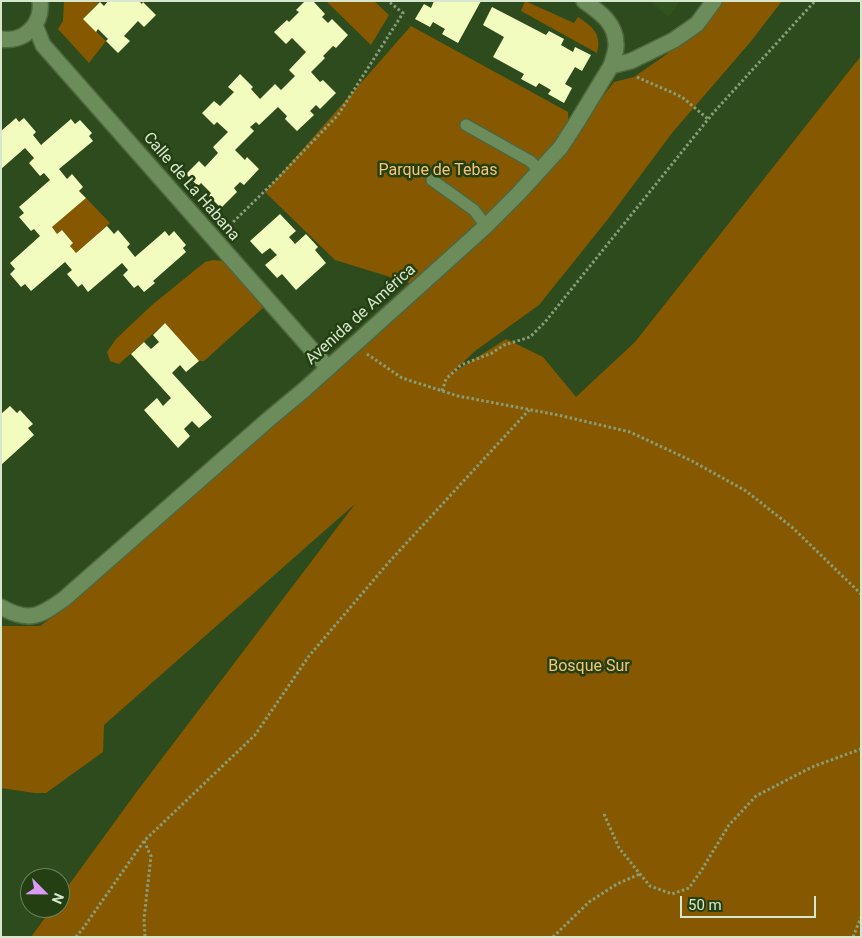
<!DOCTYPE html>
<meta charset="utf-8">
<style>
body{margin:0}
#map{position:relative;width:862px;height:938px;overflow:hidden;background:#2e4b1d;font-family:Roboto,sans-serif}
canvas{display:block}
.frame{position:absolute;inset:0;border:2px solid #d6e7cd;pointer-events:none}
.north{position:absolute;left:20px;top:868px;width:50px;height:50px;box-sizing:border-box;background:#244012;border:1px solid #6b835d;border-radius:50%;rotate:113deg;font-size:14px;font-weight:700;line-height:20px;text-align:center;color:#d6e7cd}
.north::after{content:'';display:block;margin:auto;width:18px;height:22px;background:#da9af6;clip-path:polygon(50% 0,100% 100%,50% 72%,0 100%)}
.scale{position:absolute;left:680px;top:896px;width:136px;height:22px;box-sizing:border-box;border:2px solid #d6e7cd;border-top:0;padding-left:6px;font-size:15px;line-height:18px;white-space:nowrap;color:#d6e7cd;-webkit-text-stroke:4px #244012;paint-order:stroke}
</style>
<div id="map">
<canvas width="862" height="938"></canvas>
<div class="frame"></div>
<div class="north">N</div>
<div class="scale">50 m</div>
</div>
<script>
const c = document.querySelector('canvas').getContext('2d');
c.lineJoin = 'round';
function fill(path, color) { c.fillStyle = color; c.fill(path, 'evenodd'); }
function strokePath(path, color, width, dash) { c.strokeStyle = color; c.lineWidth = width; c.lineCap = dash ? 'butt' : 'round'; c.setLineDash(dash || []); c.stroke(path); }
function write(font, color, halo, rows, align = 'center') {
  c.font = font + ' Roboto,sans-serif'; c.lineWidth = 5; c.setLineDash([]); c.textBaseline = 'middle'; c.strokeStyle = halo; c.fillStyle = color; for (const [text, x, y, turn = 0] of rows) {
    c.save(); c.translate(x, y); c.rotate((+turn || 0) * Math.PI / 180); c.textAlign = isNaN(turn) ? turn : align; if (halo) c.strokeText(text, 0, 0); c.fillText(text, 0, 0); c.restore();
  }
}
const built = new Path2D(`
 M649,1H680L669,17Z`);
const green = new Path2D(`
 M64,1H100L83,19L106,41L89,63L58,29L63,21Z
 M326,1H374L389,15L371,45Z
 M525,1L574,23L578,17C593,27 602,34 597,53L521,11Z
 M722,1H782L752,40L672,133L608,219L539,305L475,351L451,374L506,339L543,357L576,397L635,342L861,56V937H31L52,908H60V897L138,790L355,504L104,725L103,752L46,793H34L1,788V626H40L65,608L83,590L426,288L335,260L265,192L411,26L568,112L569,146L594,108L614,82L634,77L667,54L693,32Z
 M86,198L110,223L76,253L70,246L73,243L62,230L57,234L52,227Z
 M213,260L223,261L264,307L204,361H199L165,323L119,364L110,361L107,352L116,339L152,305L205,262Z`);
const building = new Path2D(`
 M108,1H139L142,4L143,2L156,15L144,27L138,21L124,36L130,41L118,53L106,41L108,39L98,29L96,32L83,19L100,2L104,6Z
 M305,1H313L325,14L322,17L328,23L332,19L348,35L336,48L333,46L323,56L325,58L311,72L320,82L323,80L336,93L320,109L316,105L310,111L314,115L297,131L285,119L287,116L278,107L259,125L256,122L250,127L254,131L235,150L245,160L247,157L259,169L244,185L240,182L234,188L237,192L221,208L209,196L211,193L201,183L198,186L186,174L199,161L205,167L218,153L213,147L228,132L217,122L214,125L202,113L214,101L220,106L234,92L228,87L240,74L253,87L251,89L260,99L275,84L281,90L295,76L289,70L306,52L292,38L286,44L274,32L287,20L289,22L299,12L296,10Z
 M434,1H481L458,43L442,34L445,29L433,22L430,27L415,19L424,4L431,8Z
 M492,7L546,35L549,31L564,39L561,45L573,52L575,47L591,55L582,71L575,67L565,84L572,88L564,103L548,94L551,90L539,83L536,87L521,79L524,74L493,57L504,37L483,25Z
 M16,118L19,122L24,118L36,132L33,135L41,145L71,119L75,124L80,120L92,133L89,136L93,141L59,169L67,179L72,174L83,187L79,191L86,198L52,227L57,234L62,230L73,243L70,246L76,253L107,226L114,234L118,230L130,244L127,247L135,257L165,231L169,236L174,231L186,245L183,248L186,252L153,281L155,283L144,292L138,285L134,288L123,275L128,270L122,263L88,292L82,284L78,287L67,274L72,270L65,262L31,291L25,284L21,287L10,274L15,269L10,263L40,236L34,229L31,231L19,217L24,213L19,207L50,180L44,173L40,176L29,163L34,158L25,148L1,169V131Z
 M280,214L296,231L289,237L295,244L306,234L318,247L315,250L326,263L296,290L282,274L277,278L265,265L277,255L270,248L262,254L250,241Z
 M165,323L199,361L186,372L180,365L172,373L212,417L199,428L192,421L184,429L190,436L178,448L144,410L157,398L163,406L171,398L131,354L144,342L151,349L159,342L153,335Z
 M10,406L17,413L20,410L33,424L28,428L34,435L1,465V414Z`);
const path = new Path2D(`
 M637,77L682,97L708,119
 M226,229L275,181L338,115L403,13L388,1
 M367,354L402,378L458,396L558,415L630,432L692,461L746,491L793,528L861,594
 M442,391L446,379L461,365L492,353L504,345L530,337L545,322L714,112L815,1
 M604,814L619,848L640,874L650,886L672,894L689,888L701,871L729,825L756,796L812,767L861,749
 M144,841L151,856L144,919L145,937
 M76,937L84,927L144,841L255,735L309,656L389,562L529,410
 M553,937L589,902L617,884L640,874
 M853,937L861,917`);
const lane = new Path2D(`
 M466,125L530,161L540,171
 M432,180L474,210L486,226`);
const street = new Path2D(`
 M35,25L43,45L328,368
 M1,607C29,623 40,616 64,599L269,419L304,390L486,226L518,194L561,147L577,122L611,66L631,61L674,40L697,24L714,1`);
const secondary = new Path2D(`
 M584,1C600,12 617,24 616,46C616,52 613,59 611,66
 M1,39C24,43 43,24 40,1`);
const parkNames = [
 ["Parque de Tebas",438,171],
 ["Bosque Sur",589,667]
];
const streetNames = [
 ["Calle de La Habana",191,187,49],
 ["Avenida de América",361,315,-42]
];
fill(built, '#32531d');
fill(green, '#865901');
fill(building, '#f2fcbf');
strokePath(lane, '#4f673e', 14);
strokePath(street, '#4f673e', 18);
strokePath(secondary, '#4f673e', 18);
strokePath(path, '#889e7b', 3, [2.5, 2.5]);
strokePath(lane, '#6d8c5b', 11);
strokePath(street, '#6d8c5b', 15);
strokePath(secondary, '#6d8c5b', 15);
write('16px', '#f8c377', '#244012', parkNames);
write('16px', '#d6e7cd', '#244012', streetNames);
</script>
